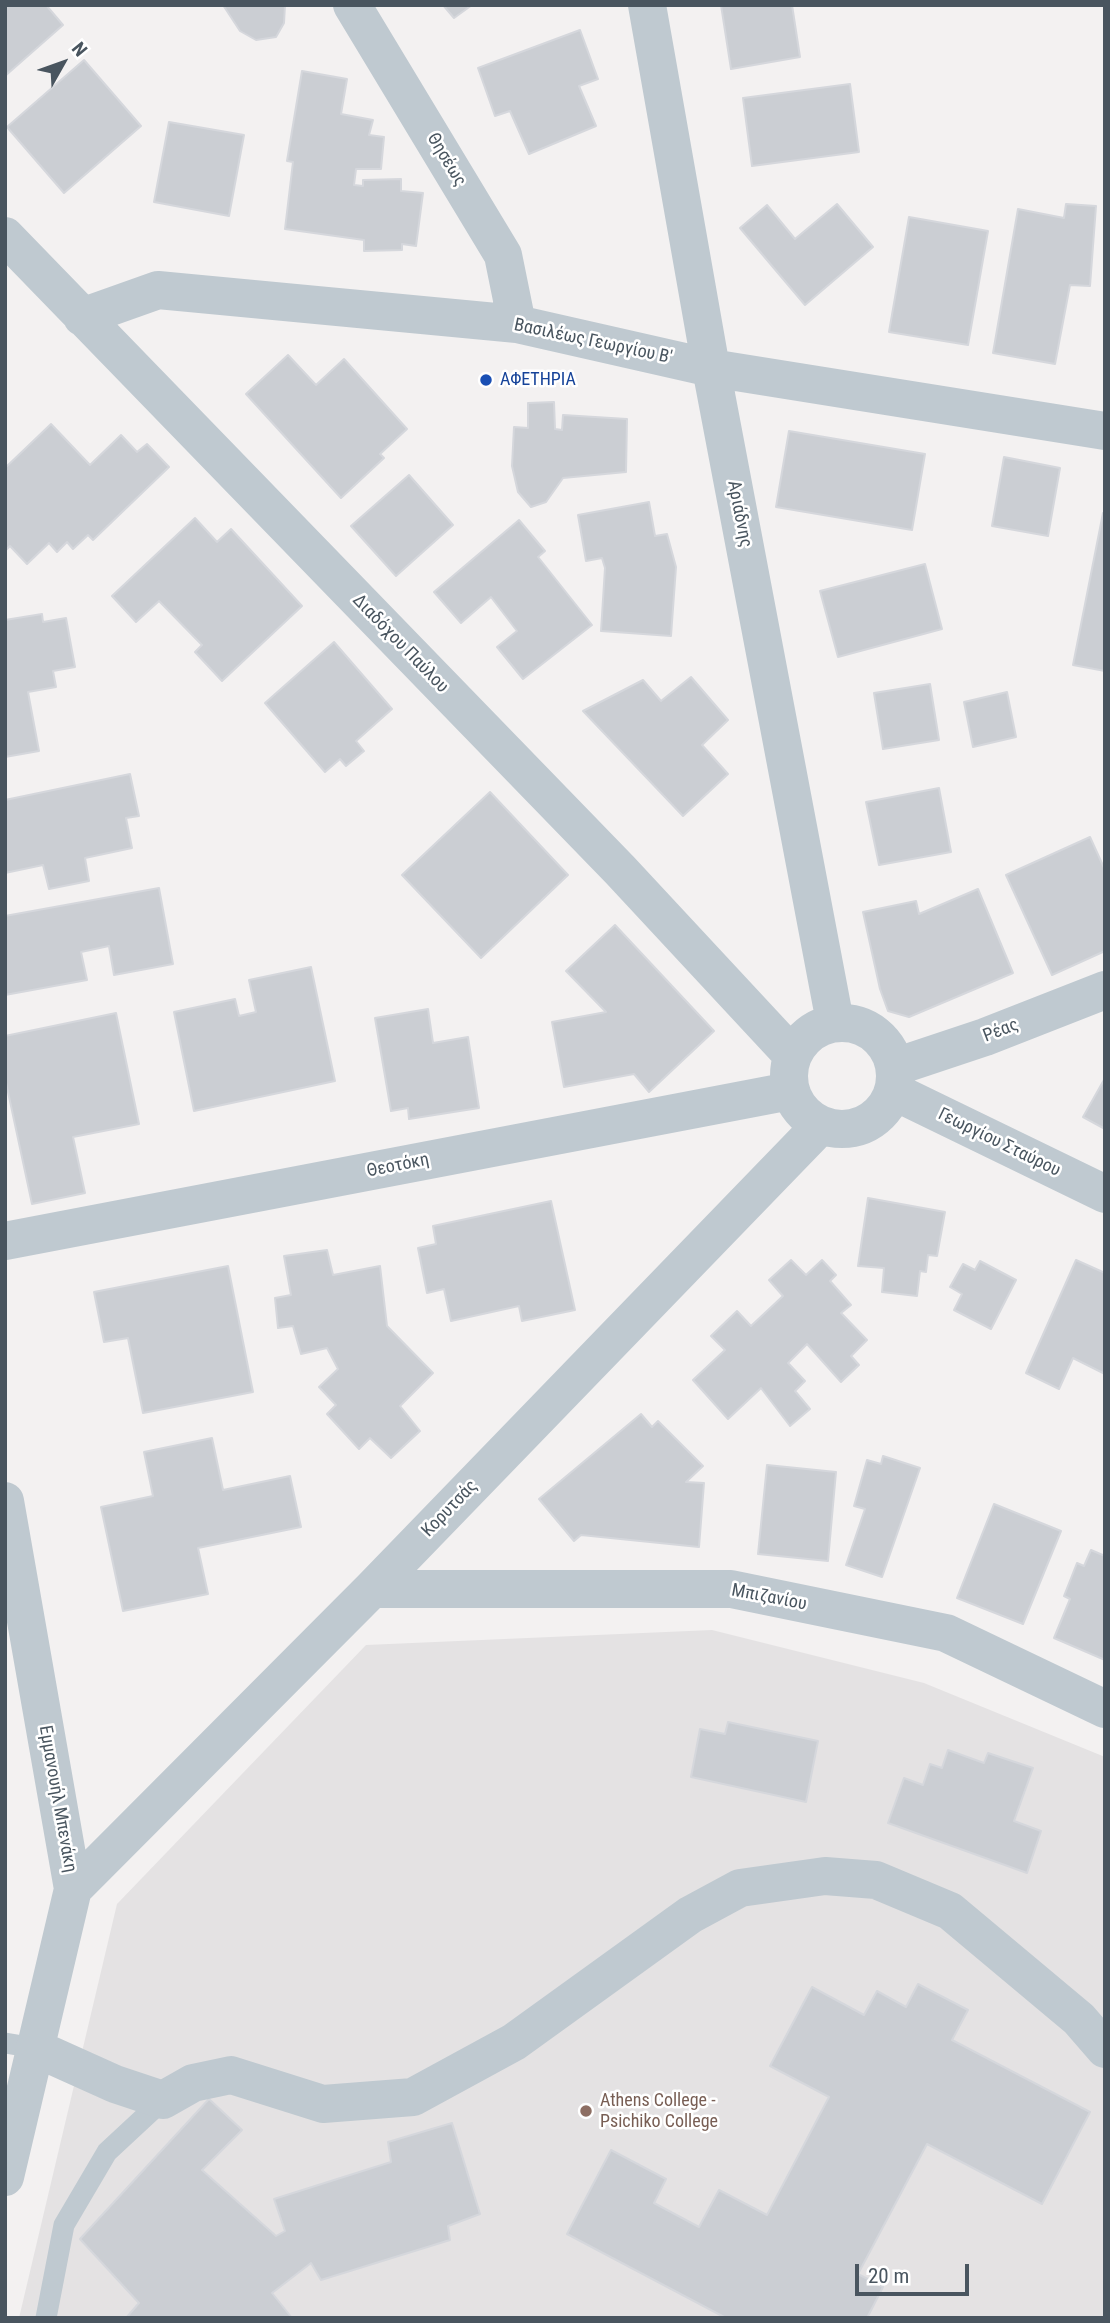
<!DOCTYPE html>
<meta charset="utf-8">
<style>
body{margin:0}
#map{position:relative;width:1110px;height:2323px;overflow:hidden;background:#f3f1f1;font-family:"Roboto Condensed",sans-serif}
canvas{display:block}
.frame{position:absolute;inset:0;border:7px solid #49555f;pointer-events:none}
.north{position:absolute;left:28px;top:28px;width:70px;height:70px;-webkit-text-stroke:5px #fff;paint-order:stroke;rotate:50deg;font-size:19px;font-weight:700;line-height:28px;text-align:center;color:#49555f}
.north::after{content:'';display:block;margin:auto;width:24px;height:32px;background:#49555f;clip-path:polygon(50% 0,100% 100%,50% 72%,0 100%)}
.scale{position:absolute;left:855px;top:2264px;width:114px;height:32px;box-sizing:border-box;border:4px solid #49555f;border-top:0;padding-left:9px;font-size:21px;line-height:24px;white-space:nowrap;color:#49555f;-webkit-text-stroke:5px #fff;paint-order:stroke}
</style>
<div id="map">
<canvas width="1110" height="2323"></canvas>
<div class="frame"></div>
<div class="north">N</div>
<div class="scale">20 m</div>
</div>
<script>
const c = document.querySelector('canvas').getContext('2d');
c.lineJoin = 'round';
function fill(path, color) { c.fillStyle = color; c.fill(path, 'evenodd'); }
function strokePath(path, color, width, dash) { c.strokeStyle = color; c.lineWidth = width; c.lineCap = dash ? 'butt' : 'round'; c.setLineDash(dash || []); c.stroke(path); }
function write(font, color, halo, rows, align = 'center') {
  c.font = font + ' "Roboto Condensed",sans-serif'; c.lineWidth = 5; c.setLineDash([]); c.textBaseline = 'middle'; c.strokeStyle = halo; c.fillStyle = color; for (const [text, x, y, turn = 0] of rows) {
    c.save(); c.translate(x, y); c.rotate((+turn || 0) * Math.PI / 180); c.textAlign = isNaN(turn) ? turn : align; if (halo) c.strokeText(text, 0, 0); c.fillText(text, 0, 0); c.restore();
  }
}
const education = new Path2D(`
 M712,1630L924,1683L1105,1757V2318H19L117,1904L366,1645Z`);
const building = new Path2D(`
 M5,5H46L63,25L5,76Z
 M223,5H285L284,23L276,37L256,40L240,31Z
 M443,5H472L454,18Z
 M721,5H792L800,57L731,69Z
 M580,30L598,79L579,86L596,126L529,154L510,111L495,116L478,68Z
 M84,60L141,126L64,193L7,127Z
 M302,71L347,79L341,114L373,120L369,135L384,137L381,169H356L354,185L363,186V180L401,179V191L423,193L416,246L402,244V250L364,251V240L285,229L293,162L287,161Z
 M850,84L859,152L752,166L743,98Z
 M169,122L244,135L229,216L154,202Z
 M837,204L873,247L805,305L740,228L767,205L795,239Z
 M1066,204L1096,206L1090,286L1070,285L1055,364L993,353L1018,209L1064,218Z
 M909,217L988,231L968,345L889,332Z
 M288,355L316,385L344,359L407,429L380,454L384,458L341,498L246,394Z
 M554,402L555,429L562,430L563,415L627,419L626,472L563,478L546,502L531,507L518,492L512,466L514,427L528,428V403Z
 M51,424L90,465L121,435L137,452L147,444L169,467L93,540L88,535L73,549L67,542L57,552L49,543L27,564L10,546L5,551V468Z
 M789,431L925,454L912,530L776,507Z
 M1004,457L1060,468L1048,536L992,526Z
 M409,475L453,525L396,576L351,526Z
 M649,502L655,536L667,534L676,567L671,636L601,631L605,568L602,558L586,561L578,515Z
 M1103,513L1105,514V671L1073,665Z
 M195,518L217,542L231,529L302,606L222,681L195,652L202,645L159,601L136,622L112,596Z
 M519,520L545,551L538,557L592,625L523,679L497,647L517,631L491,597L461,623L434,592Z
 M925,564L942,629L838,657L820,591Z
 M42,614L43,622L66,618L75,667L53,671L56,687L28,692L39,751L5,757V620Z
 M334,642L392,709L356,741L364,751L346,766L340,759L325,772L265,703Z
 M691,677L728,720L702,745L728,774L683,816L583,711L643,680L661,701Z
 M930,684L939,740L883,749L874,693Z
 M1007,692L1016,737L973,747L964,702Z
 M130,774L139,816L126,818L132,848L85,858L89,881L49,889L43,865L5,873V800Z
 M939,788L951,852L879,865L866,802Z
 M490,792L568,875L481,958L402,875Z
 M1090,837L1105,870V951L1052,975L1006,875Z
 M159,888L173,964L114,975L109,946L81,952L87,980L5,995V916Z
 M978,889L1013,973L909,1017L888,1011L880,989L863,912L916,901L919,914Z
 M615,925L714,1031L649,1092L634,1074L564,1087L552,1022L606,1012L566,971Z
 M311,967L335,1081L194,1111L174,1012L235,999L239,1016L256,1012L249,980Z
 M428,1009L433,1043L468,1037L479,1108L409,1119L408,1108L391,1111L375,1018Z
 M116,1013L139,1124L73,1137L85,1193L32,1204L5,1078V1036Z
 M1105,1078V1129L1083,1117Z
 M868,1198L945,1212L937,1256L928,1255L926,1272L920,1271L917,1296L882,1292L884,1268L858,1266Z
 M551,1201L575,1310L522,1321L519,1306L451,1321L444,1289L427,1293L418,1248L436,1244L433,1226Z
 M327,1250L333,1275L380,1266L387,1326L433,1373L400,1406L420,1431L391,1458L370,1438L359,1449L327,1414L336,1405L319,1387L338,1369L327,1348L301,1354L293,1326L278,1328L275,1298L291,1295L284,1256Z
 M791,1260L806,1275L822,1260L836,1275L830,1281L851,1305L841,1313L867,1340L851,1356L859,1365L841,1382L807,1344L788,1363L805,1381L795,1391L810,1409L790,1426L761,1388L728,1419L693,1380L725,1350L711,1336L737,1311L751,1326L783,1296L769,1280Z
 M1076,1260L1105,1273V1374L1073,1358L1059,1389L1026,1373Z
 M980,1261L1016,1280L991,1329L954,1310L962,1294L950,1287L963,1264L975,1270Z
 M228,1266L253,1392L143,1413L128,1338L104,1342L94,1292Z
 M641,1414L652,1427L658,1421L703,1466L686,1482L704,1483L699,1547L581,1535L574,1541L539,1499Z
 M212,1438L223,1490L290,1476L301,1527L198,1548L208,1594L123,1611L101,1507L153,1496L144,1452Z
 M883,1456L920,1468L882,1577L846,1565L865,1509L854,1506L867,1460L881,1464Z
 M767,1465L836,1472L828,1561L758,1554Z
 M994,1504L1061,1531L1023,1624L957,1598Z
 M1091,1550L1105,1556V1660L1054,1638L1070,1599L1064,1596L1077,1563L1084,1566Z
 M728,1722L818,1741L806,1802L691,1777L700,1729L725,1734Z
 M948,1750L984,1763L988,1753L1033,1768L1014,1821L1041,1831L1027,1873L888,1823L904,1778L923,1785L930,1764L942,1768Z
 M918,1984L968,2010L952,2040L1090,2112L1042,2204L927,2144L858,2274L883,2287L867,2318H726L567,2234L611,2150L666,2179L654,2203L699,2227L719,2190L767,2215L829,2097L770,2066L812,1987L864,2015L877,1991L906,2007Z
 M209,2099L242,2130L202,2170L276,2236L285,2231L274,2199L391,2162L388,2142L452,2123L480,2214L448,2226L450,2240L321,2280L311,2263L272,2293L292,2318H126L139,2303L80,2239Z`);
const lane = new Path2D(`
 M5,2043L35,2048
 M46,2318L64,2225L107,2152L163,2100`);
const street = new Path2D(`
 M352,5L503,255L517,324
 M647,5L711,368L835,1022
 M5,236L620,870L792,1055
 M82,317L158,290L517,324L711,368L1105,431
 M789 1076a53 53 0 1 1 106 0a53 53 0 1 1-106 0Z
 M895,1067L985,1037L1105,990
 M893,1091L1105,1194
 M5,1241L790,1091
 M5,1501L73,1889L5,2177
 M372,1589H731L946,1633L1105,1709
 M73,1889L372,1589L821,1125
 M35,2048L115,2084L163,2100L193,2083L231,2075L323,2104L413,2097L514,2042L690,1915L740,1888L825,1876L876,1880L950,1911L1079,2019L1105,2049`);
const markers = [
 [486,380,7,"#1a4fb4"],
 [586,2111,7,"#8d6e63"]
];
const streetNames = [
 ["Θησέως",446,160,59],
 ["Βασιλέως Γεωργίου Β'",593,342,12],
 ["Αριάδνης",739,514,79],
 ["Διαδόχου Παύλου",400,644,46],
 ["Ρέας",1001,1031,-21],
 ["Γεωργίου Σταύρου",999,1143,26],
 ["Θεοτόκη",398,1166,-11],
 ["Κορυτσάς",450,1509,-46],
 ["Μπιζανίου",769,1598,11],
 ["Εμμανουήλ Μπενάκη",57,1799,80]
];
const transitNames = [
 ["ΑΦΕΤΗΡΙΑ",500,380]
];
const educationNames = [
 ["Athens College -",600,2101],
 ["Psichiko College",600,2122]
];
fill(education, '#e4e2e3');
fill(building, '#cbced3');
strokePath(building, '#d5d7dc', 2);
strokePath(lane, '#bfc9d0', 21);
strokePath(street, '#bfc9d0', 38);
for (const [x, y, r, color] of markers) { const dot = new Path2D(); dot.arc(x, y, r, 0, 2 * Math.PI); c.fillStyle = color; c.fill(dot); strokePath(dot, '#fff', 2.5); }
write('18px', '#49555f', '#fff', streetNames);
write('18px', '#164399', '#fff', transitNames, 'left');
write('18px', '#785e54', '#fff', educationNames, 'left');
</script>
